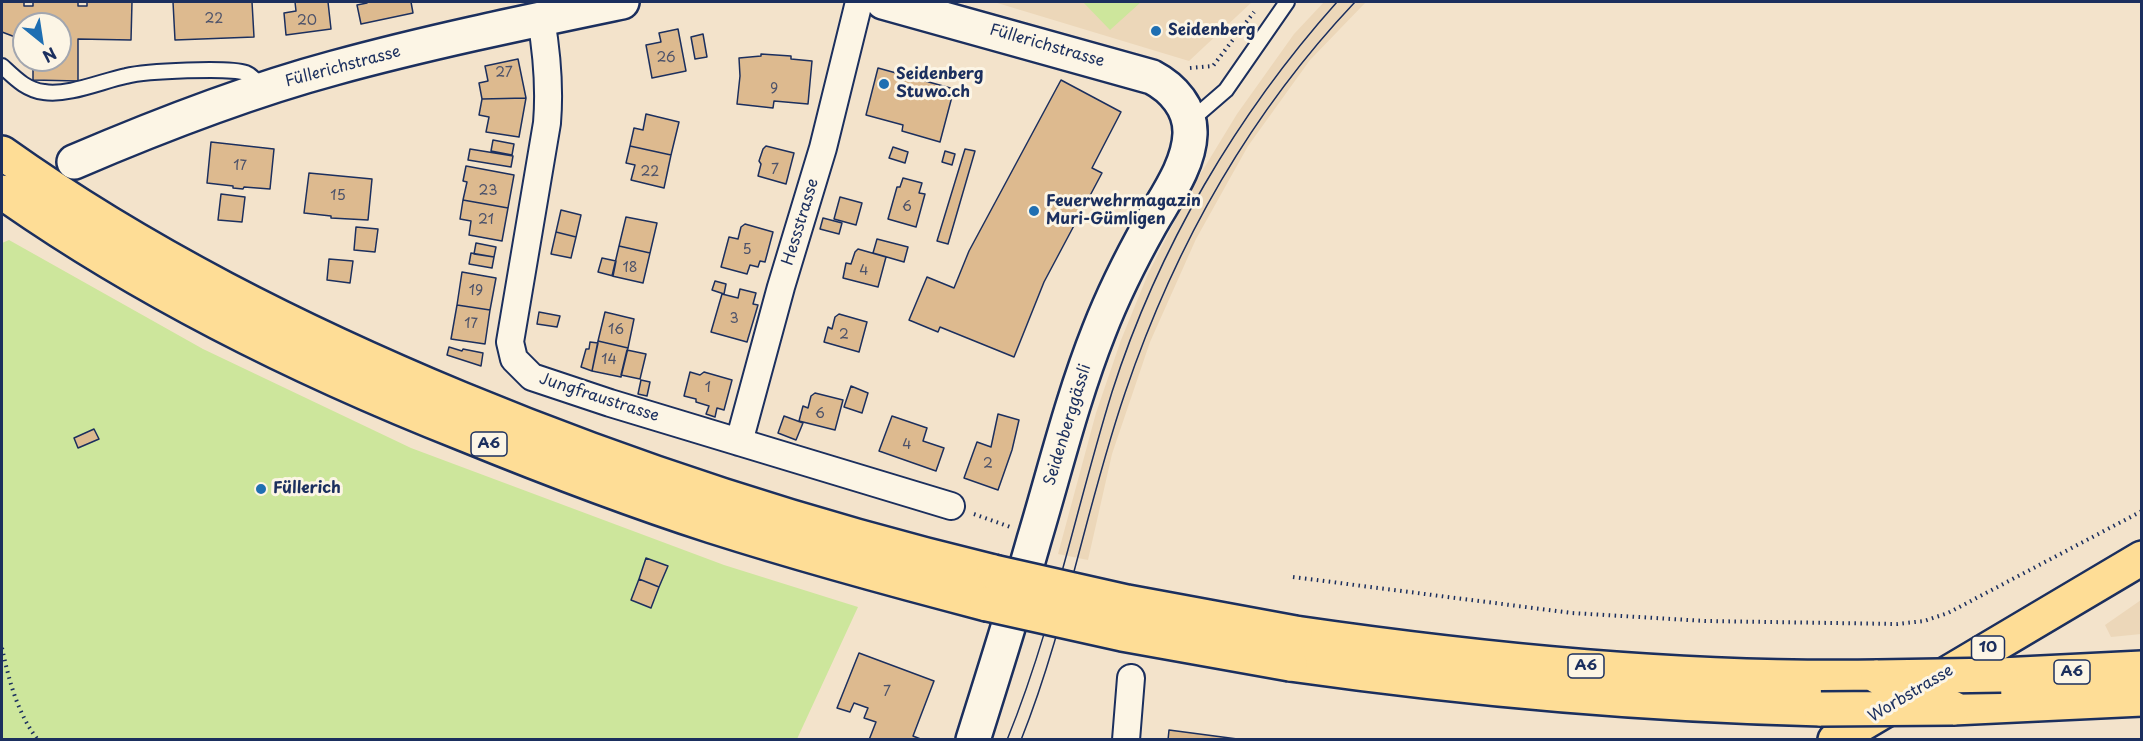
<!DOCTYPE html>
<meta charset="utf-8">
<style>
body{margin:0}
#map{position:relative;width:2143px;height:741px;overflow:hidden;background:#f3e3cb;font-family:"Playpen Sans",sans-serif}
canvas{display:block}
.frame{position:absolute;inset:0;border:3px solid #1b2f5e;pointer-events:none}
.north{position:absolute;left:12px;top:12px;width:60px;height:60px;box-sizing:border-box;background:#fcf5e5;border:2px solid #a2a6af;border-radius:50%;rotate:150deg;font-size:16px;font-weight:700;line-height:24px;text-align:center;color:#1b2f5e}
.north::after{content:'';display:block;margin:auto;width:21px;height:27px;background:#1f6fb2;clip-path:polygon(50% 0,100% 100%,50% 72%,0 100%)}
</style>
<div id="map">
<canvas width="2143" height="741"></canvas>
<div class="frame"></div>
<div class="north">N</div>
</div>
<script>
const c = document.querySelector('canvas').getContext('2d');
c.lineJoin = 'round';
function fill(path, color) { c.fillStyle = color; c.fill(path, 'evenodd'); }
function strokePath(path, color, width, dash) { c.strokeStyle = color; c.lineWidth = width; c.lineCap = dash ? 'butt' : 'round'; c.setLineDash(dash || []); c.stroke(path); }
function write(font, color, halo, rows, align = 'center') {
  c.font = font + ' "Playpen Sans",sans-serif'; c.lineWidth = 6; c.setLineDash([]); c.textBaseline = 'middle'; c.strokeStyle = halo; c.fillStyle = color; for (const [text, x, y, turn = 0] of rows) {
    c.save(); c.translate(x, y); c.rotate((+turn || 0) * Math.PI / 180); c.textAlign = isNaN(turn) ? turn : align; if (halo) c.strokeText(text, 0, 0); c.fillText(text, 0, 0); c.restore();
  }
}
const built = new Path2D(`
 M994,2H1252L1189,61Z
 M1324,2H1366L1310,60L1248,146L1196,239L1150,342L1112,454L1088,560L1058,554L1096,413L1121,340L1148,274L1190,191L1237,114L1294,34Z
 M2141,600V634L2111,637L2105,625Z`);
const green = new Path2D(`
 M1083,2H1141L1110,30Z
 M9,240L203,349L411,448L724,565L858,607L797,739H2V243Z`);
const building = new Path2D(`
 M2,2H24V6H33V2H78V6H87V2H132L131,40L78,39V81L33,80V60H60V24H24L23,40L2,32Z
 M173,2H252L254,37L175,40Z
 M295,2H328L331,29L286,35L284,13L296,11Z
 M367,2H411L413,13L361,24L357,5L367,3Z
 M678,29L686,71L652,78L646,45L661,42L659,33Z
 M703,34L707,57L695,59L691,37Z
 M761,54L791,56V59L812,61L808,104L774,101L773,108L737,104L740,76L739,58L761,56Z
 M518,59L526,98L482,99L479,83L488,81L485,66Z
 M878,68L954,89L940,142L902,131L903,125L866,115Z
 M1061,80L1121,112L1092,168L1102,173L1044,282L1014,357L940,327L938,332L909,320L927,277L954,288L969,251Z
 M526,98L519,137L486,132L489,117L479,115L482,99Z
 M646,114L679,122L671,155L630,146L634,128L643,130Z
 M493,140L514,144L512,155L491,151Z
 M211,142L274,149L270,189L244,187L243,189L233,188V186L207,183Z
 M630,146L671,155L664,188L631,180L635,165L626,163Z
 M766,146L794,153L786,184L758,176L761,164L759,161L763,149Z
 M893,147L908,152L905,163L889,158Z
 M470,149L513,156L511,167L468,160Z
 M965,149L975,151L948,244L937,241Z
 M945,151L955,154L952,165L942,162Z
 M466,166L514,175L508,208L463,200L467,182L463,181Z
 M309,173L372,179L368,220L331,218V216L304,213Z
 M903,178L922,183L919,193L925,194L916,227L888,219L897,187H900Z
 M221,194L245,197L242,222L218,220Z
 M840,197L862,203L856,225L834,219Z
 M463,200L508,208L502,241L469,235L471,221L460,219Z
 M561,210L581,215L576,237L556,232Z
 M626,217L657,223L650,253L619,246Z
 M823,218L842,223L839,234L820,229Z
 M745,224L773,232L765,262L760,261L758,267L750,265L747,274L721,267L729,237L738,239L741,227Z
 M356,227L378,229L375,252L354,250Z
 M556,232L576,237L571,258L551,254Z
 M877,239L908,247L904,262L873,253Z
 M476,243L496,247L494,257L474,254Z
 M619,246L650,253L643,283L612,276Z
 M858,249L886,257L878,287L843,278L846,263L851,264L855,252Z
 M471,253L494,257L492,268L469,264Z
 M602,258L616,261L613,276L598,272Z
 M329,259L353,261L350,283L327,280Z
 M462,272L496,278L490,310L457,305Z
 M715,281L726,284L724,294L712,290Z
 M740,289L756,293L753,304L758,305L747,342L711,332L722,294L738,298Z
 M457,305L490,310L485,344L451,339Z
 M539,312L560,316L557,327L537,324Z
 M605,312L634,319L628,348L598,341Z
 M839,314L867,322L859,352L824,342L828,327L832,329L835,317Z
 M598,341L628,348L621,377L592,371Z
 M590,342L598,343L592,371L581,367L586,349H589Z
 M449,347L462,351L463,349L483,353L481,366L447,355Z
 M627,350L646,354L640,379L621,375Z
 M690,372L700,375L704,372L732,380L724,410L717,408L715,417L706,414L709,406L696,402V399L684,396Z
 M641,380L650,382L647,396L638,394Z
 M851,386L868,393L862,413L844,407Z
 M815,393L843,400L835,430L799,421L803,406L808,408L811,396Z
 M998,414L1019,420L1012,450L998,490L964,478L977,442L991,447Z
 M784,416L803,423L796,440L778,433Z
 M892,416L927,428L923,441L944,448L936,471L879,451Z
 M94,429L99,439L78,448L74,438Z
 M646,558L668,566L659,587L639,579Z
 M639,579L659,587L651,608L631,600Z
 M859,653L934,681L913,736L923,740H869L876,722L864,718L868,708L854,703L850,712L837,708Z
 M1169,730L1245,740H1168Z`);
const path = new Path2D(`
 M1190,68L1213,66L1254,12
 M974,514L1010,527
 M1293,577L1572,613L1705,621L1897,624L1924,621L1948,613L2142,511
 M2,648C9,680 17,713 38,740`);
const lane = new Path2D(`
 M2,66C15,78 26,90 44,92C68,96 102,81 126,76C146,71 229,67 246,73C254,76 257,84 261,90
 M1189,122L1226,90L1287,2`);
const street = new Path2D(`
 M541,19C547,54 550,87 547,123L510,342L514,359L532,377L610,403L951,506
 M739,442L781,287L823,148L859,2
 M1126,740L1131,678`);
const secondary = new Path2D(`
 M883,2L1152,77C1173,88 1191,108 1190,134C1189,166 1165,198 1150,225C1131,259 1113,295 1099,331C1072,399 1055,470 1034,540C1015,607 994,673 973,740
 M74,162C158,126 245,92 334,68C429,42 526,22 622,2`);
const primary = new Path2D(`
 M1835,740L2142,558`);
const highway = new Path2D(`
 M2,153C144,254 300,332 461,399C635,471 812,528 994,572
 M2,192C144,292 302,370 464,434C545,467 628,499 712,526C803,555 895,580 987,604
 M1295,633C1488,661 1683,680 1878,677
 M1290,664C1467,689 1643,705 1821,709
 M2001,675L2142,668
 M1953,708L2142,699`);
const tram = new Path2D(`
 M1007,740C1053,627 1076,508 1112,392C1158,248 1237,114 1337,2
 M1021,740C1066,627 1086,507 1125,393C1174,248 1250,113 1355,2`);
const highwayBridge = new Path2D(`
 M994,572L1127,602L1295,633
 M987,604L1122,634L1290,664
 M1878,677L2001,675
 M1821,709L1953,708`);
const markers = [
 [1156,31,6,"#1f6fb2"],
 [884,84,6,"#1f6fb2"],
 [1034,211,6,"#1f6fb2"],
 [261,489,6,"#1f6fb2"]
];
const numberNames = [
 ["22",214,19],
 ["20",307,21],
 ["26",666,58],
 ["27",504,73],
 ["9",774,89],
 ["17",240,166],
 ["7",775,170],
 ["22",650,172],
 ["23",488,191],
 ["15",338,196],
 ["6",907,207],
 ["21",486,220],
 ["5",747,250],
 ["18",630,268],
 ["4",864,271],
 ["19",476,291],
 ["3",734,319],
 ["17",471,324],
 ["16",616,330],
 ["2",844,335],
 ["14",609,360],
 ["1",708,388],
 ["6",820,414],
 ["4",907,445],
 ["2",988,464],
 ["7",887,692]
];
const shields = [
 [489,444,36],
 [1988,648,33],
 [1586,666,36],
 [2072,672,36]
];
const shieldNames = [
 ["A6",489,444],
 ["10",1988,648],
 ["A6",1586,666],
 ["A6",2072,672]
];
const poiNames = [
 ["Seidenberg",1168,31],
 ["Seidenberg",896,75],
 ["Stuwo.ch",896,93],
 ["Feuerwehrmagazin",1046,202],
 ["Muri-Gümligen",1046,220],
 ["Füllerich",273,489]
];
const streetNames = [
 ["Füllerichstrasse",1047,46,16],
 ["Füllerichstrasse",343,67,-15],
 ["Hessstrasse",801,222,-73],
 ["Jungfraustrasse",599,398,18],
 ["Seidenberggässli",1068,425,-73],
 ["Worbstrasse",1911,694,-31]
];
fill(built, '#ecd7b9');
fill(green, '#cde69c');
fill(building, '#ddba8f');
strokePath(building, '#1b2f5e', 1.5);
strokePath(lane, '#1b2f5e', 18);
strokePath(street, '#1b2f5e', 30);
strokePath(secondary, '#1b2f5e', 38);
strokePath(primary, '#1b2f5e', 38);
strokePath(highway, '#1b2f5e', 38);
strokePath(path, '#1b2f5e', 4, [1.5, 4.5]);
strokePath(lane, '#fcf5e5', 14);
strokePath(street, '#fcf5e5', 26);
strokePath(secondary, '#fcf5e5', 33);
strokePath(primary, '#fedd96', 33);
strokePath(highway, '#fedd96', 33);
strokePath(tram, '#1b2f5e', 1.5);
strokePath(highwayBridge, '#1b2f5e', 38, []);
strokePath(highwayBridge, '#fedd96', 33);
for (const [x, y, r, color] of markers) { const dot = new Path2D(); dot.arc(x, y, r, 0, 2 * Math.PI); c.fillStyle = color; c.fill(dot); strokePath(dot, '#fcf5e5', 2); }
write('14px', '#4c526a', null, numberNames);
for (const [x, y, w] of shields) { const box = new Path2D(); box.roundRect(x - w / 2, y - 12, w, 24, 4.5); c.fillStyle = '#fcf5e5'; c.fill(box); strokePath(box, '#1b2f5e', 1.5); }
write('bold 15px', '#1b2f5e', null, shieldNames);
write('bold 16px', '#1b2f5e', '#fcf5e5', poiNames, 'left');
write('16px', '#1b2f5e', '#fcf5e5', streetNames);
</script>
